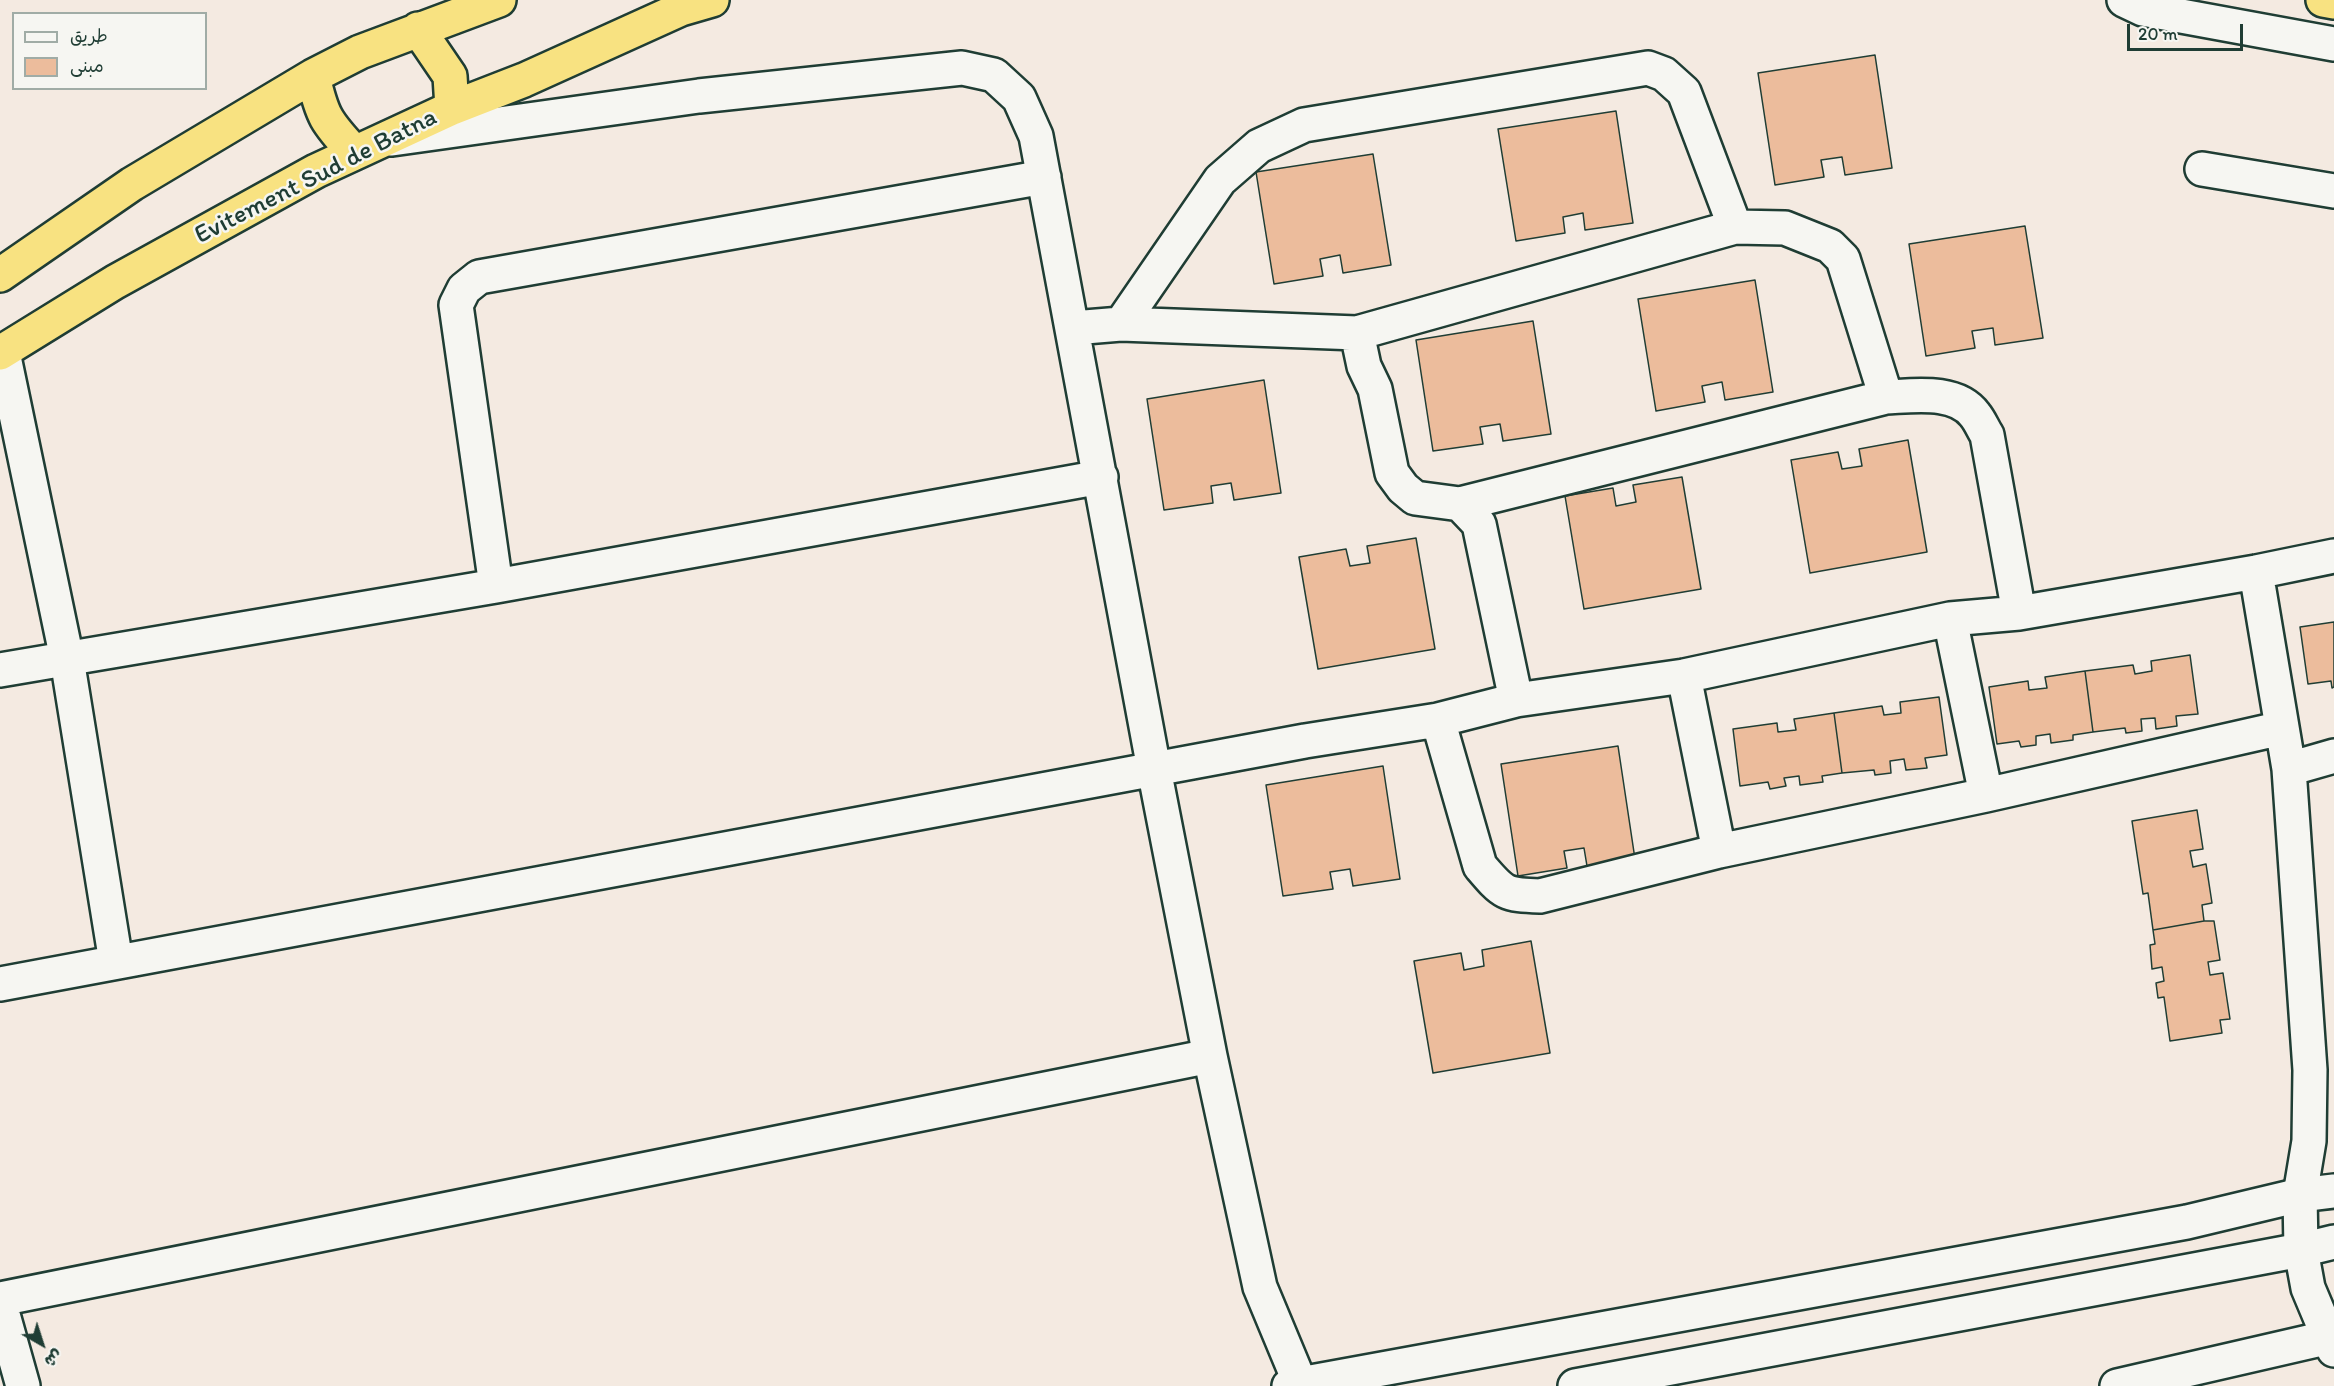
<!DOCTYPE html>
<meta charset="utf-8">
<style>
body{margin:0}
#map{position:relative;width:2334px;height:1386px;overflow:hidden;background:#f4eae1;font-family:Itim,"Playpen Sans Arabic",sans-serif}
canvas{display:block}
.legend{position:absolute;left:12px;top:12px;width:195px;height:78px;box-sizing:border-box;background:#f6f6f2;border:2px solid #a0aca6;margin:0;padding:8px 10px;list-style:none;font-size:18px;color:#1f3d34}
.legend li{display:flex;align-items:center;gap:12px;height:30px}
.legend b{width:30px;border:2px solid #a0aca6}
.north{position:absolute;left:12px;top:1314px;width:60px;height:60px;-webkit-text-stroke:4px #f6f6f2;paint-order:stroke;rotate:141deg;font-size:16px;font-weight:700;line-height:24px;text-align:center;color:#1f3d34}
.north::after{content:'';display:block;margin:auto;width:21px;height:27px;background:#1f3d34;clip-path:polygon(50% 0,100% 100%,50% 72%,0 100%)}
.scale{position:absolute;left:2127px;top:24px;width:116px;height:27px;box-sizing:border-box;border:3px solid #1f3d34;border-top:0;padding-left:8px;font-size:18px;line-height:21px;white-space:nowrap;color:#1f3d34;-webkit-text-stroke:4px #f6f6f2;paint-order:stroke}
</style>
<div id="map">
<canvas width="2334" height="1386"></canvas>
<ul class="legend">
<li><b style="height:8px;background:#f6f6f2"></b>طريق</li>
<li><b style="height:16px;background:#ecbc9c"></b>مبنى</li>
</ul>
<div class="north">ش</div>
<div class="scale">20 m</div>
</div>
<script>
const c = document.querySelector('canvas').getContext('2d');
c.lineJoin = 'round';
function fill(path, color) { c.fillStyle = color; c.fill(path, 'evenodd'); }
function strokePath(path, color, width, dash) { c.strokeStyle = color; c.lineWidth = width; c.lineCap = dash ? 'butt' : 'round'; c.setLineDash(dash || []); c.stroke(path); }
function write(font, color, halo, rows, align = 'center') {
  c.font = font + ' Itim,sans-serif'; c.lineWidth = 5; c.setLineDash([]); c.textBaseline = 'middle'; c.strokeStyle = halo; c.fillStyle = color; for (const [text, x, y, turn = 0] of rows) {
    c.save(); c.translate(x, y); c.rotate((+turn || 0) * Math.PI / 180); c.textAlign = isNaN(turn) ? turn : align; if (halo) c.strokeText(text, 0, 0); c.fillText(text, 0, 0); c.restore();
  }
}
const building = new Path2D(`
 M1875,55L1892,168L1845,175L1842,157L1821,160L1824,177L1775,185L1758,73Z
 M1616,111L1633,223L1585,230L1583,213L1563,217L1565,233L1516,241L1498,129Z
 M1373,154L1391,265L1343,273L1340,255L1320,259L1323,276L1274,284L1256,172Z
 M2025,226L2043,338L1995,345L1993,328L1972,331L1975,348L1926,356L1909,244Z
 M1755,280L1773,392L1725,400L1722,382L1702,386L1705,402L1656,411L1638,299Z
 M1533,321L1551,434L1503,441L1500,424L1480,427L1483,444L1433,451L1416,340Z
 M1264,380L1281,493L1234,500L1231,483L1211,486L1213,503L1164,510L1147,399Z
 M1908,440L1927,552L1810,573L1791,460L1838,452L1842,469L1862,466L1859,449Z
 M1682,477L1701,589L1584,609L1565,496L1613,488L1616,506L1636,502L1633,485Z
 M1416,538L1435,649L1318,669L1299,557L1346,549L1350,566L1370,563L1367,546Z
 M2334,622V687L2332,688L2331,681L2308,684L2300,627Z
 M2190,655L2198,714L2176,716L2177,726L2156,729L2155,718L2141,719L2142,731L2126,733L2125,728L2093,732L2085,671L2133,665L2135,674L2152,671L2151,661Z
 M2085,671L2093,732L2073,735V740L2051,743L2050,734L2036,736V745L2021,747L2019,741L1997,744L1989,687L2028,681L2029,690L2047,688L2045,677Z
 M1939,697L1947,755L1925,758L1927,768L1906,770L1904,759L1890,761L1891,773L1875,775L1874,770L1842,773L1834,713L1882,706L1884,715L1901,713L1900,702Z
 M1834,713L1842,773L1822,776L1823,782L1800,785L1799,776L1784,778L1786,786L1770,789L1768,782L1740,786L1733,729L1777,723L1778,732L1796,730L1794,719Z
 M1618,746L1635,859L1587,866L1584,848L1564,851L1567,868L1518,876L1501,764Z
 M1383,766L1400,879L1353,886L1350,869L1330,872L1333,889L1283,896L1266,785Z
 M2197,810L2203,849L2190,851L2193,867L2206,864L2212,903L2202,905L2204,921L2153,930L2148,893L2143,894L2132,821Z
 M2204,921H2214L2220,960L2208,962L2210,975L2223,973L2230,1019L2220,1020L2222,1033L2170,1041L2164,997L2158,998L2156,983L2164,981L2162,967L2152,969L2150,945L2155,944L2153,930Z
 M1531,941L1550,1053L1433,1073L1414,961L1461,953L1464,970L1484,966L1482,950Z`);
const minor = new Path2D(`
 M2124,0L2143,9L2334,44
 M392,139L699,96L962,68L994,75L1019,98L1036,136L1154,769L1210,1056L1260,1287L1300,1383
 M2202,169L2334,191
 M1121,324L1220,180L1259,146L1304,125L1648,68L1664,74L1684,92L1735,227L1785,228L1830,246L1843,259L1886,397C1913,396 1956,389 1975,415C1980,421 1983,429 1987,435L2019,613
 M1073,328L1121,324L1357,333L1364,366L1375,389L1392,473L1403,488L1415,498L1460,504L1479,524L1516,700
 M1357,333L1735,227
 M3,352L67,659L116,962
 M1460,504L1886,397
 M2256,572L2289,769L2310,1070L2309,1141L2300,1195
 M496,586L456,305L464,289L479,277L1044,177
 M1950,619L1986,795
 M0,670L496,586L1101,477
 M1684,676L1719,851
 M1438,720L1480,866C1503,893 1504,895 1540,896L1719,851L1986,795L2282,728
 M2289,769L2334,756
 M0,984L1305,741L1438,720L1516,700L1684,676L1950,619L2019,613L2256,572L2334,556
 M0,1299L1210,1056
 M0,1304L23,1386
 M2117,1386L2334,1336`);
const tertiary = new Path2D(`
 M2300,1195L2301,1250L2308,1288L2334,1350`);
const secondary = new Path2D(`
 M1289,1386L2187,1222L2300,1195L2334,1191
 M1575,1386L2301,1250L2334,1242`);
const trunk = new Path2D(`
 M2323,0L2334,2
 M418,29L450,76L452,108
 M313,76C322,116 326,122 354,152
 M0,275L132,184L313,76L360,52L499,0
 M0,353L115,282L316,171L452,108L524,80L681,9L712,0`);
const streetNames = [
 ["Evitement Sud de Batna",316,177,-27]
];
fill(building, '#ecbc9c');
strokePath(building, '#1f3d34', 1.5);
strokePath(minor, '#1f3d34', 38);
strokePath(tertiary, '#1f3d34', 38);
strokePath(secondary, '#1f3d34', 38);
strokePath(trunk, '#1f3d34', 38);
strokePath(minor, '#f6f6f2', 33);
strokePath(tertiary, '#f6f6f2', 33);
strokePath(secondary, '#f6f6f2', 33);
strokePath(trunk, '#f8e281', 33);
write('26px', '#1f3d34', '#f6f6f2', streetNames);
</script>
